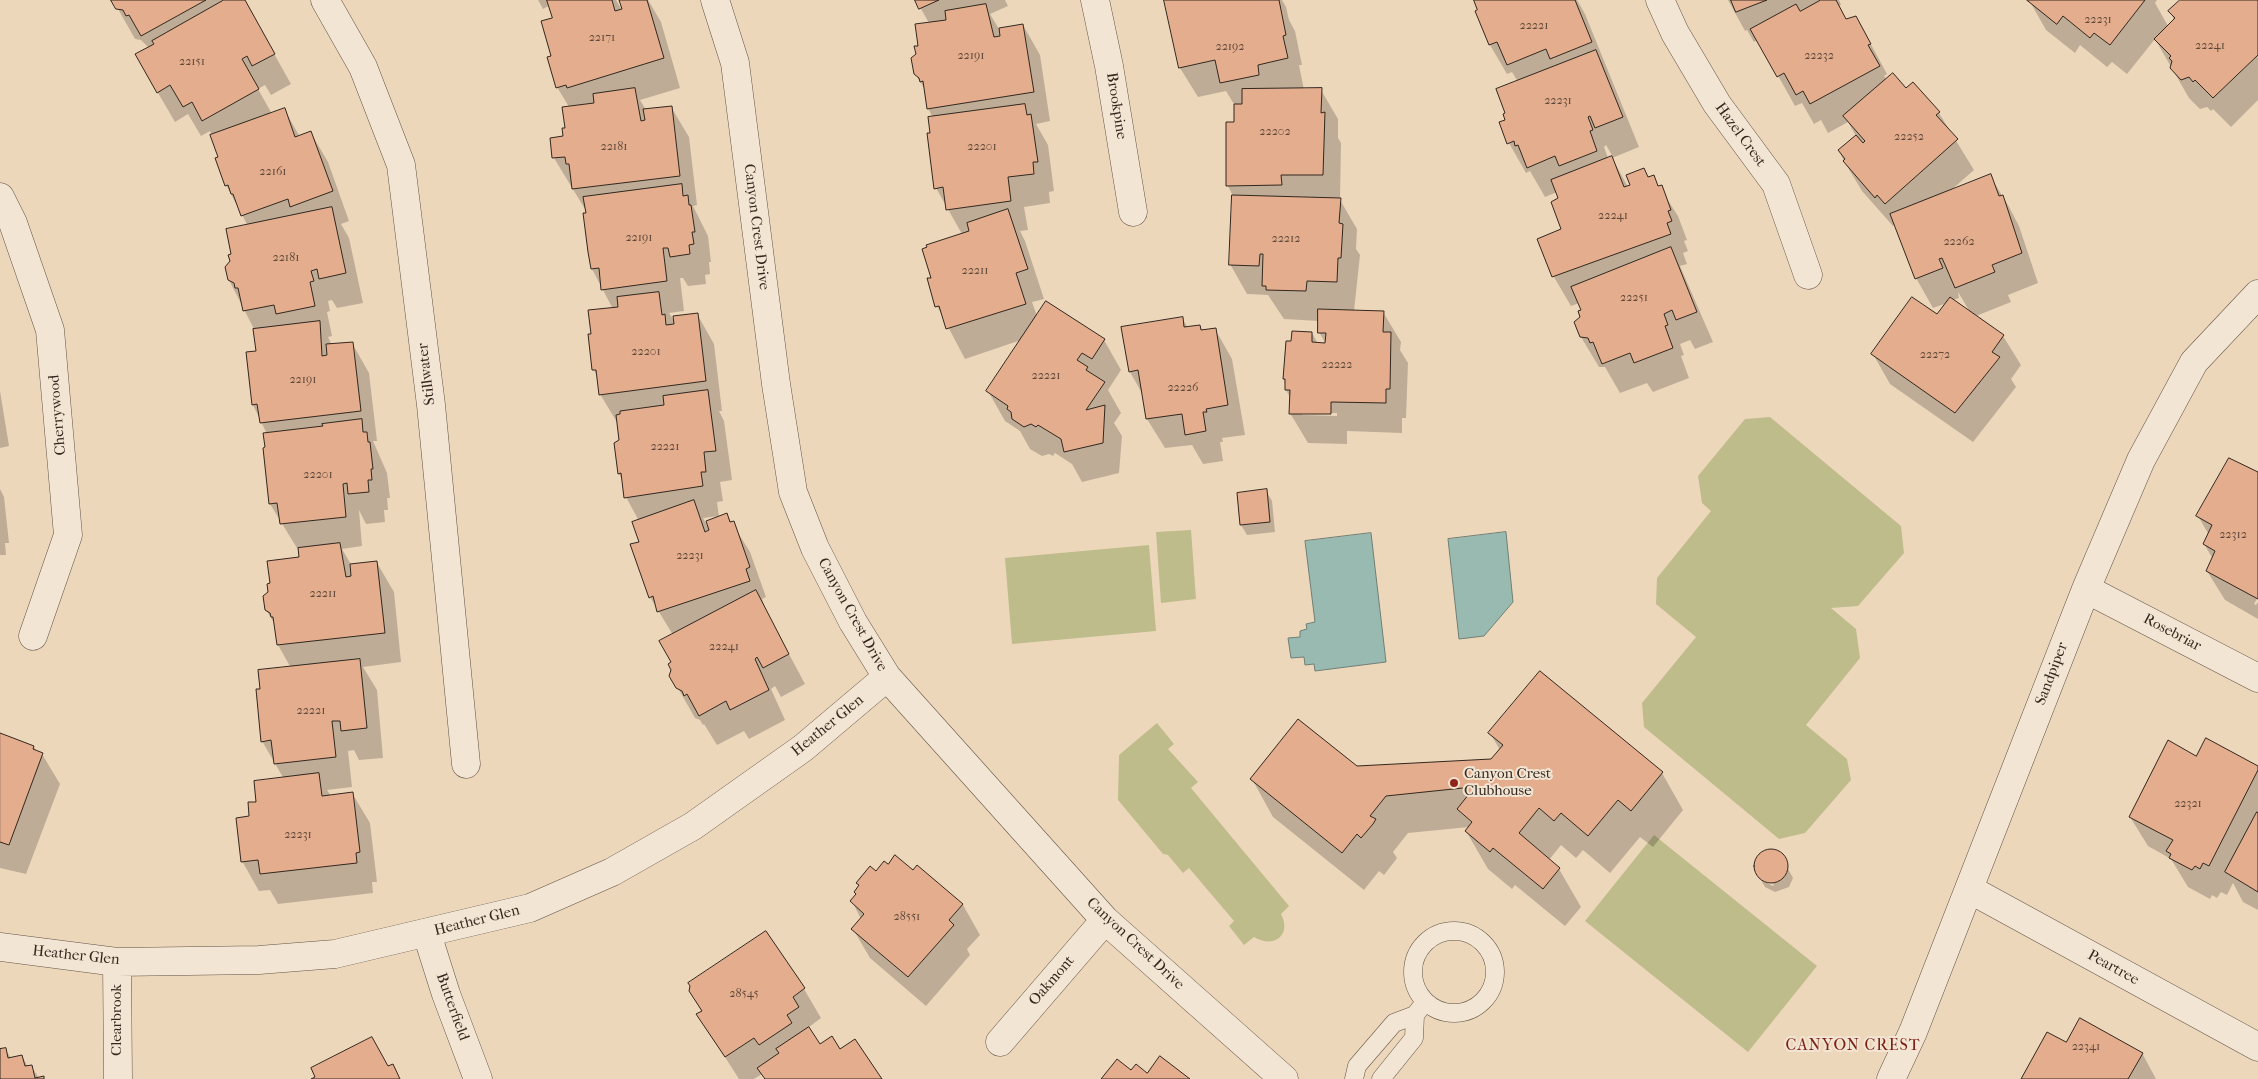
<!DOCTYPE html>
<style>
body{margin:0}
canvas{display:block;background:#edd7bb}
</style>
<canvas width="2258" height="1079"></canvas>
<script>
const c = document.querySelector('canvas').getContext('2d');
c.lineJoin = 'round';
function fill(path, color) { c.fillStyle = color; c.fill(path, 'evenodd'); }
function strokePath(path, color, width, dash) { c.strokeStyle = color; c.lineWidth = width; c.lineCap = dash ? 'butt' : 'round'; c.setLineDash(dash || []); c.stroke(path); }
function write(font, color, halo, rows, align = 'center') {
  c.font = font + ' "IM FELL French Canon",serif'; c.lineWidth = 4; c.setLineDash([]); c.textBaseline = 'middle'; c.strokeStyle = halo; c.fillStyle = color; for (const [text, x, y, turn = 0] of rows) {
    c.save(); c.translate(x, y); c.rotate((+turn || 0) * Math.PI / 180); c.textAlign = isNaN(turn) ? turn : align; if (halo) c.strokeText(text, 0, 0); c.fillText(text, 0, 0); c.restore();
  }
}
const green = new Path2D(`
 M1770,417L1901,526L1904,553L1858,606L1831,608L1856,629L1860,658L1806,725L1847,759L1851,780L1805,833L1779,839L1644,727L1642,703L1696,637L1656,604L1657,578L1711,511L1702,503L1698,476L1745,419Z
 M1191,530L1196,599L1161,603L1156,532Z
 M1149,545L1156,631L1012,644L1005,558Z
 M1157,723L1174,744L1168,749L1198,782L1191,788L1289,906L1281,914C1292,935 1274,949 1254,937L1244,945L1229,926L1234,921L1189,868L1183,873L1168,855L1163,854L1118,800L1119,755Z
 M1654,835L1817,966L1748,1052L1585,921Z`);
const water = new Path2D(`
 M1506,532L1513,602L1484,636L1459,639L1448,539Z
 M1371,533L1386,662L1315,671L1314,664L1305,665L1304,657L1291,658L1288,638L1300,637V631L1307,629L1306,624L1315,622L1305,541Z`);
const shadow = new Path2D(`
 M113,0H244L291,84L271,95L265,85L258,89L272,114L284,109L300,137L311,133L328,162L349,221L341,224L349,238L363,303L337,308L332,300L328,301L330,311L327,312L332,336L328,337L332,345L352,343L369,373L377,441H373L387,473L390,498H387L388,510H384L385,522L366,524L359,510L362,546L342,549L352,566L377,563L394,592L401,662L363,667L377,690L383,758L359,760L354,750L348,751L352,787L327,790L331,796L352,793L370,823L377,882H372L373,893L278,904L270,890L259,891L242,861L250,818L258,803L284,779L262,741L261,690L291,668L278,645L276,626L266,610L300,559V553L270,504L264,449L266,448L267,434L253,405L248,353L257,352L254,329L229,280L233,256L248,226L226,185L220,158L210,131L201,136L188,114L175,122L136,55L149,48L141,40L135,39Z
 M538,0H616L623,12L621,0H648L661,22L680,88L640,100L646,110L671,107L689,137L697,205L693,206L708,236L711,262H709L710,274L705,275L706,284L688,286L683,278H680L684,311L669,313L675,322L697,314L714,344L722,411H719L724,421L732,480L720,482L723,501L717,502L719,517L727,515L750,552L766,597L762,599L766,611L805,684L781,697L775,686L771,689L785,720L749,739L744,731L717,745L704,724L703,725L700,720L695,718L671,676L673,635L650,597L640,542L639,521L626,497L623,481L619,474L620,441L618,424L600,394L598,378L594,370L592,335L613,309L592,269L588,214L554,158L551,139L564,137L569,107L557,87L553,56V19L550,5L543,9ZM719,516L708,527L703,518Z
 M916,0H1005L1008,6L990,14L999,29L1023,25L1040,55L1050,121L1036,124L1048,145L1054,191L1049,192L1050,203L1024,207L1028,230L1020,231L1025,241L1044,299L1032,302L1037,316L1104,340L1121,370L1108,390L1121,413L1114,423L1122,436L1119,473L1082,482L1072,464L1055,453L1053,456L1049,454L1042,456L1030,449L1020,431L1005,421L988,391L1021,340L965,359L937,306L932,278L962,234L936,188L932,134L933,118L928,108L926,91L915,74L917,54L929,23Z
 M1166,0H1282L1286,7L1289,20L1295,31L1302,65H1299L1304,90H1321L1338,119V138L1341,143L1340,200L1357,229L1356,249L1360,255L1354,311L1383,312L1401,342L1400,350L1408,363L1406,418H1402V433L1347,431V444L1308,443L1290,413L1291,399L1286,390L1284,379L1292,342L1312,333L1318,344H1326L1319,332V321L1284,319L1268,295L1247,294L1230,264L1233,196L1228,186L1227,123H1235V106L1226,91L1198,97L1180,68ZM1302,413H1337V416L1302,415Z
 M1475,0H1577L1585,14L1639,147L1612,158L1628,187L1653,177L1678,216L1687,240L1684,241L1688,251L1683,253L1687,264L1680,266L1713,342L1695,349L1690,340L1680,344L1684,355L1681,356L1689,378L1653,392L1647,383L1620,393L1605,367H1599L1581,337L1583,311L1579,303L1571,306L1554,277L1539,240L1563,230L1560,199L1557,192L1545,197L1530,171L1526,173L1509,143L1500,122L1506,120L1518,82L1512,72L1507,74L1490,45ZM1606,145L1613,157L1608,158L1604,147Z
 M1728,0H1839L1841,5L1838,6L1846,21L1856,17L1887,74L1884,76L1887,80L1939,113L1974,170L1950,191L1990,176L2008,205L2019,226L2038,283L2008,295L2011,302L1976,316L2003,336L2021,365L2011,379L2016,387L1973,442L1890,384L1873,354L1938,316L1947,303L1933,308L1916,278L1895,224L1893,226L1862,191L1844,161L1839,151L1856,136L1848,122L1828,133L1821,120L1814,124L1802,103L1795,106L1758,40L1754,42L1747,30L1745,31ZM1958,292L1970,312L1953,300L1959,298Z
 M2029,0H2157L2155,3L2168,26L2174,20L2170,11L2181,0H2258V100L2231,127L2213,109L2211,111L2207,107L2200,109L2189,98L2155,39L2127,74L2112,62L2107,67L2080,45L2075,53L2046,30Z
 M1182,318L1188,328L1200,326L1203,331L1215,329L1232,359L1245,435L1222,438L1223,442H1220L1223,461L1203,464L1192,445L1165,448L1147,419L1143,395L1130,372Z
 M0,391L9,446L0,448Z
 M2258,475V597L2254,604L2256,605L2258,602V619L2225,600L2207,571L2213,559L2204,544L2209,535L2198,516Z
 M0,489L4,497L9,543H5L6,555H0Z
 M1266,491L1272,501L1275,532L1247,535L1241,525Z
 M1490,733L1662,773L1683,810L1653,847L1640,837L1610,873L1583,850L1576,858L1561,845L1549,860L1559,869L1581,907L1565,926L1515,885L1512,889L1488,869L1466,831L1469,827L1408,833L1393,852L1397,858L1394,862L1384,875L1379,871L1364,890L1273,817L1252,779L1356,768L1492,760L1500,750Z
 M0,734L34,747L37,752L42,754L60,784L26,874L0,868Z
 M2196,758L2258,768V910L2243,902L2233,883L2227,895L2221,892L2217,898L2212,895L2210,899L2188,887L2171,859L2148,846L2130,817Z
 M1771,850L1780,854L1793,878L1789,887L1775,892L1765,887L1761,880L1773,886L1774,884L1760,877L1755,866L1762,853Z
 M918,866L963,905L980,935L967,949L970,955L926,1006L870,958L853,929L861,919L852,901L857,895L860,887L858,883L876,873L913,872Z
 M804,989L821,1018L809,1027L820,1046L839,1050L880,1079H765L762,1074L754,1079H739L698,1015L702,1012L690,991Z
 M2067,1044L2142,1053L2156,1079H2022Z
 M5,1049L11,1058L22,1056L28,1067L31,1066L39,1078L44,1079H0V1051Z`);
const building = new Path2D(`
 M111,0H206L141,36L129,15L126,16L123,10L116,9Z
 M224,0H245L275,54L252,66L247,56L242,59L259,89L202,121L192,102L183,107L170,85L157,93L135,54L154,44L152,41Z
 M547,0H612L615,11L622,9L619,0H647L664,58L567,88L566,85L556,88L547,57L551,56L541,21L552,18Z
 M915,0H939L919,9Z
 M1164,0H1279L1286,35L1283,36L1288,58L1258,65L1259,75L1220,83L1215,60L1179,68Z
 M1474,0H1575L1592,42L1550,59L1546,49L1507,65L1497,42L1489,45L1475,11L1477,10Z
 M1731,0H1767L1736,12Z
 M1821,0H1836L1846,19L1856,16L1871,44L1868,45L1880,66L1810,104L1803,91L1796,95L1784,73L1777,77L1750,29L1796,4L1800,11Z
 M2027,0H2145L2110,45L2094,33L2090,38L2063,16L2057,24Z
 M2180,0H2258V55L2213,98L2195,80L2193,82L2189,77L2181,80L2170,68L2172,61L2169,58L2171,56L2154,39L2175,18L2168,11Z
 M986,4L994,37L1000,36L999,28L1023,24L1034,92L927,109L923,81L920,82L919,78L914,74L911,58L916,54L914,46H918L915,24L946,20L945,11Z
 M1596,50L1623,117L1595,128L1590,116L1588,117L1593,130L1590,131L1597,151L1559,166L1555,156L1527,168L1518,145L1515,146L1514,141L1507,144L1499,122L1505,120L1503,114L1505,113L1496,89Z
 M1893,73L1906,88L1913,82L1940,112L1936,115L1958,139L1885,204L1877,195L1875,198L1843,161L1845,159L1838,150L1856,135L1863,143L1865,141L1843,116Z
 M635,88L641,121L645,120L643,109L672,106L680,176L572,189L569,164H566L565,157L552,158L550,138L563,136L562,128H565L562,107L594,103L593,94Z
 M1322,88L1321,113L1325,112L1323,175H1281L1282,185L1226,186V122H1234V104H1242V89Z
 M1025,104L1027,115L1031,114L1038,162H1033L1034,174L1008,177L1011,201L946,210L943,187L934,189L927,133H930L928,117Z
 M285,108L295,137L311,131L333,191L290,207L288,199L241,216L233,194H231L228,185L225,186L215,158L218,157L210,135Z
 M1612,156L1624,187L1630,185L1626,175L1644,168L1648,177L1654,175L1658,186L1662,185L1671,210L1668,211L1672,221L1667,223L1671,234L1552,277L1537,239L1561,229L1551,202L1558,198L1551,180Z
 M1991,174L1999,196L2003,195L2022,253L1992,265L1995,272L1955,288L1942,258L1939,259L1943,268L1915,279L1890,214Z
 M682,184L683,196L688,195L689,205H691L695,232H692L694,244L689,245L690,254L670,257L668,248H663L667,281L601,290L599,268L591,269L588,252L583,213H586L583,197Z
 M1232,195L1341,198L1339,223L1343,224L1341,258H1338L1337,282L1307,281L1306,291L1266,290V286H1262L1263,254H1260L1259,266L1229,265Z
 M332,207L346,273L319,279L317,269L311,271L314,281L310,282L315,306L276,314L274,305L243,311L238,288H235L234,283L228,280L225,267L230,261L228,255L231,254L226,229Z
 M1008,209L1028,269L1016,273L1026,304L946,329L939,306L935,307L927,278H931L922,249L927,247L926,245L969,231L967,223Z
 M1671,247L1697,312L1676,320L1672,310L1664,314L1668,325L1665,326L1673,348L1634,363L1630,353L1602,364L1593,342L1590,343L1588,338L1580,337L1574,322L1580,317L1578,311L1581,310L1571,287Z
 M659,292L662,315L665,314L666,325L674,324L673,316L698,313L706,381L599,395L596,370H592L588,334H591L588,310L618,307L617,297Z
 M1912,297L1937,314L1950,297L2004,335L1992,352L2000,357L1955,413L1871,354Z
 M1046,301L1105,339L1092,359L1082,353L1077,360L1088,367L1086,370L1105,382L1086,410L1105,405L1103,443L1064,452L1061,439L1038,425L1036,427L1031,424L1024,427L1012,419L1011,412L1007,409L1008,406L986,391Z
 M1318,309L1384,311L1383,332H1391L1390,389H1386V403L1331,402V414H1289L1290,390H1285V379H1283L1286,341H1291L1292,331L1312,332V342L1325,343L1326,333H1318Z
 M1183,317L1184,327L1200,325L1201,330L1216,328L1228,405L1206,409L1207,412H1203L1206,431L1185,435L1182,414L1146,419L1138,370L1129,372L1121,327Z
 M320,321L322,356L327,355L326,344L353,342L361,411L260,423L257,404L252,405L246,352L256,351L253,329Z
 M708,390L716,451L704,452L706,472H701L703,486L624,498L621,473L618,474L614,443L619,440L616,415L620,414V411L664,405L663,396Z
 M362,419L363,432H367L368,442H370L373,469H371L372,480H368L369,492L348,494L347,483L343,484L346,517L280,524L277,503L269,504L263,448L265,447L263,433L323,426L322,424Z
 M2229,458L2258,472V599L2206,571L2215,551L2203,544L2212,525L2196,516Z
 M1267,489L1270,522L1240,525L1237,493Z
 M694,500L705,532L709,530L706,521L727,513L730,522L734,521L750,567L746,569L750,581L657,612L653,596L649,598L630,544L639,542L632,522Z
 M340,543L346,577L351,576L350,564L377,561L385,633L277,645L273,617H271L270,613L265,610L263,596L268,592L267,584L270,583L267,561L299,557L298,548Z
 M756,590L789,654L763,668L757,657L755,659L769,690L730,710L726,701L699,716L687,694L684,696L682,691L676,688L669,676L671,670L668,664L671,662L659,641Z
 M360,659L367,728L341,731L340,721H332L336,757L274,764L271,740L261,742L256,689H260L258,670Z
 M1540,671L1663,772L1631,811L1618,800L1588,836L1561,813L1554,821L1539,808L1519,833L1560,868L1543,889L1493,848L1490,852L1465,831L1472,822L1457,809L1469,794L1463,788L1386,796L1370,816L1376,819L1373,824L1361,838L1357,834L1342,853L1250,779L1298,719L1357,766L1491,759L1503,745L1488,733Z
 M0,733L34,746L33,749L43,753L9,845L0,842Z
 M2206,738L2258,766V770L2209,866L2203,863L2200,869L2195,866L2192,870L2169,858L2171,854L2166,851L2173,840L2129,817L2168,740L2196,756Z
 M319,773L322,796L353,792L360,852L356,853L357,863L260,874L258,860L241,862L236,818L249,816L248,802H256L254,781Z
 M2257,812L2258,813V892L2225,872Z
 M1754 866a17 17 0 1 1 34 0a17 17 0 1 1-34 0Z
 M895,855L913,870L917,865L963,904L949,920L954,925L908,977L851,929L864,914L850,901L856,894L854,892L859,885L856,883L870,866L876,871L884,861L888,864Z
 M766,931L805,988L793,997L799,1007L787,1015L792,1023L759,1045L754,1038L725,1057L696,1014L702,1011L689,991L690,986L688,983Z
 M2080,1018L2143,1053L2128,1079H2021L2047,1032L2066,1042Z
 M809,1027L820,1044L832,1036L840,1049L855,1039L882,1079H765L757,1068L779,1053L776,1049Z
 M372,1037L388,1066L393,1064L400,1079H311L315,1077L311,1068Z
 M6,1048L8,1058L22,1055L25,1066L32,1065L35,1078L44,1076V1079H0V1049Z
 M1160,1056L1190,1079H1101L1117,1059L1131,1070L1136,1064L1147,1073Z`);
const lane = new Path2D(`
 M1413 972a41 41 0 1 1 82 0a41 41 0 1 1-82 0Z
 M1354,1079L1357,1066L1394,1023L1415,1015L1425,1002
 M1381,1079L1414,1038L1415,1015`);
const street = new Path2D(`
 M325,0L363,67L401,165L431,405L466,764
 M715,0L735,63L776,384L793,492L815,548L853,622L887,677L1105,920L1284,1079
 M1095,0L1109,66L1133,212
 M1660,0L1675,33L1717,104L1776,184L1808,275
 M0,197L13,223L50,330L68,535L33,636
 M2086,589L2258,678
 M1969,889L2258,1047
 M427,934L446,994L478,1079
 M0,947L117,962L259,960L335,954L530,908L612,872L693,826L803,748L887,677
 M117,962L118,1079
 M1000,1042L1105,920
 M1891,1079L1913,1032L2086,589L2141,460L2194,362L2258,294`);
const markers = [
 [1454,783,5,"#8f2418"]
];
const numberNames = [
 ["22231",2098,20],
 ["22221",1534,26],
 ["22171",602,38],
 ["22241",2210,46],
 ["22192",1230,47],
 ["22191",971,56],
 ["22232",1819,56],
 ["22151",192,62],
 ["22231",1558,101],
 ["22202",1275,132],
 ["22252",1909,137],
 ["22181",614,147],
 ["22201",982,147],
 ["22161",273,172],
 ["22241",1613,216],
 ["22191",639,238],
 ["22212",1286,239],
 ["22262",1959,242],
 ["22181",286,258],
 ["22211",975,271],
 ["22251",1634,298],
 ["22201",646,352],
 ["22272",1935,355],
 ["22222",1337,365],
 ["22221",1046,376],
 ["22191",303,380],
 ["22226",1183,388],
 ["22221",665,447],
 ["22201",318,475],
 ["22312",2233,535],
 ["22231",690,556],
 ["22211",323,594],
 ["22241",724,647],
 ["22221",311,711],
 ["22321",2188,804],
 ["22231",298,835],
 ["28551",907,917],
 ["28545",744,994],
 ["22341",2086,1047]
];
const streetNames = [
 ["Brookpine",1116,106,81],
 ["Hazel Crest",1740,135,54],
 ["Canyon Crest Drive",756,227,83],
 ["Stillwater",427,374,-97],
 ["Cherrywood",58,415,-95],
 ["Canyon Crest Drive",852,615,61],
 ["Rosebriar",2172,633,28],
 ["Sandpiper",2052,674,-69],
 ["Heather Glen",828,726,-39],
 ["Heather Glen",477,921,-14],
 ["Canyon Crest Drive",1135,944,43],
 ["Heather Glen",76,956,6],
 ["Peartree",2113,968,29],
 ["Oakmont",1052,981,-49],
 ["Butterfield",452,1007,70],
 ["Clearbrook",117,1020,-90]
];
const poiNames = [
 ["Canyon Crest",1464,774],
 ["Clubhouse",1464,791]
];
const neighbourhoodNames = [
 ["CANYON CREST",1853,1046]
];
fill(green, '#bfbc8b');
fill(water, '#99bab0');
strokePath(water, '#707f76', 1);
fill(shadow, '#0003');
fill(building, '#e4ad8d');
strokePath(building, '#32271e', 1);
strokePath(lane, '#615345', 19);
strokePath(street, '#615345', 29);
strokePath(lane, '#f3e5d3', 18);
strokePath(street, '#f3e5d3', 28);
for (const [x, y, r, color] of markers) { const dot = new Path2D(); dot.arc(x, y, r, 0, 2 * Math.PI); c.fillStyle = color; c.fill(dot); strokePath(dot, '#f3e5d3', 2); }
write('12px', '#5e483a', null, numberNames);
write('15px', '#32271e', '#f3e5d3', streetNames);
write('15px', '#32271e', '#f3e5d3', poiNames, 'left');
c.letterSpacing = '1px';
write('16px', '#7a1f14', '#f3e5d3', neighbourhoodNames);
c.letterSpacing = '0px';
</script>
